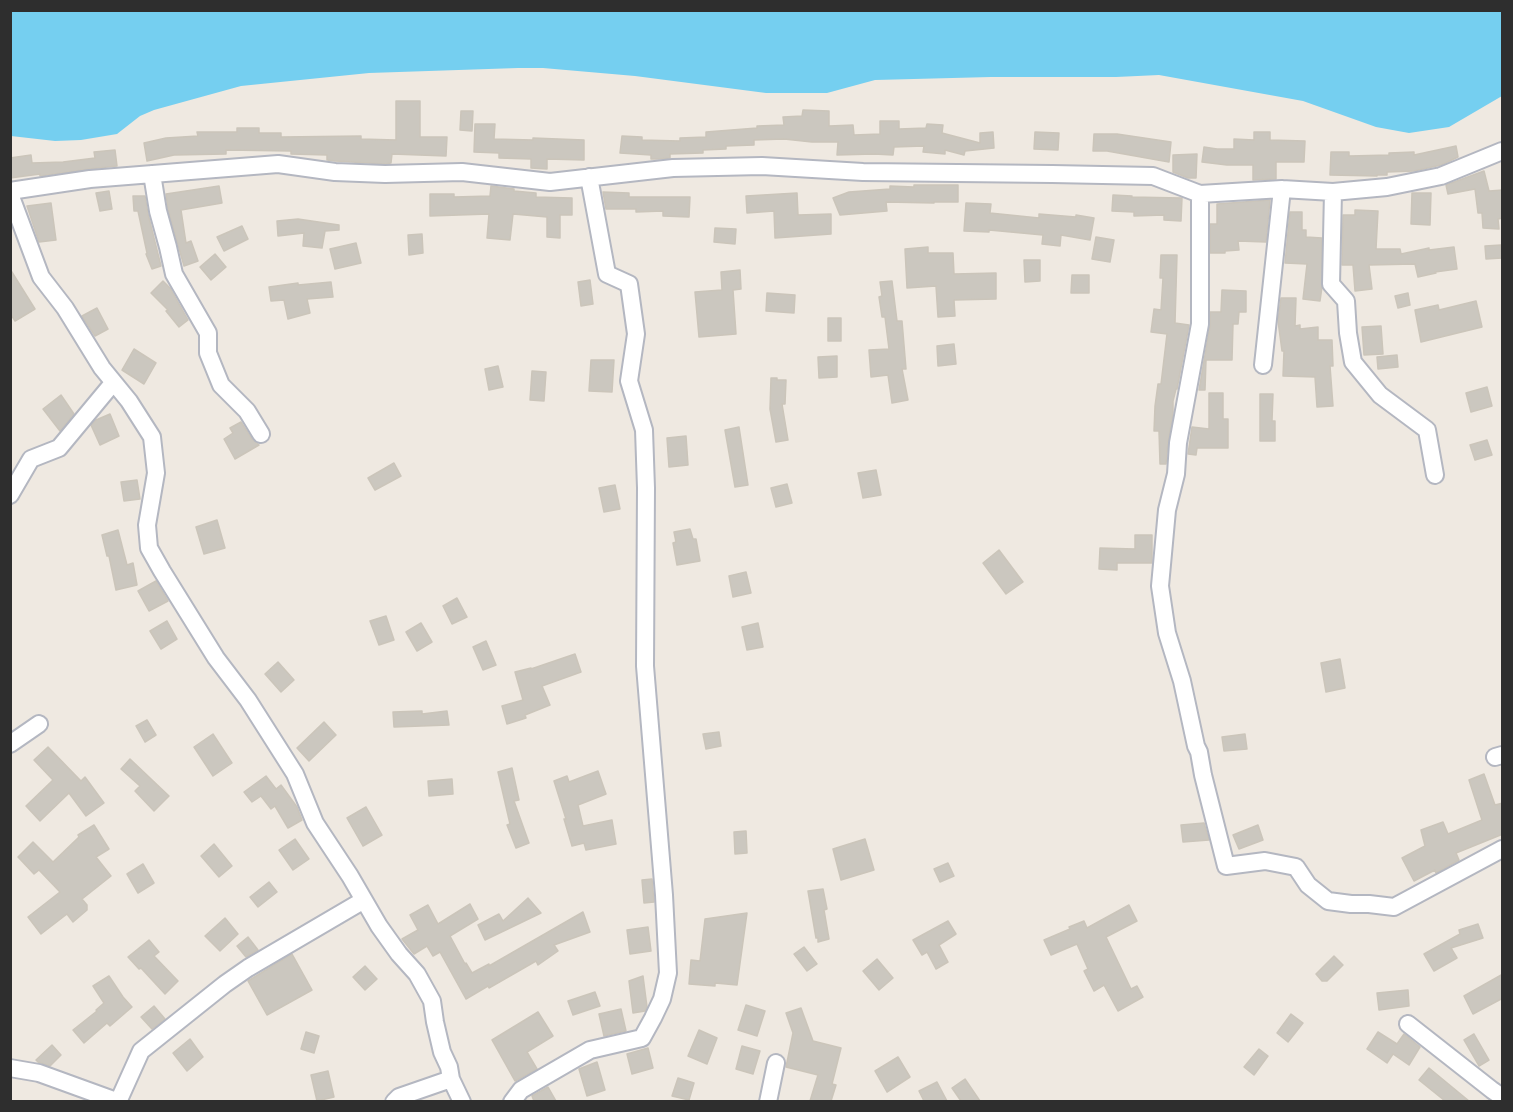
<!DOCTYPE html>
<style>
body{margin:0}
#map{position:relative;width:1513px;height:1112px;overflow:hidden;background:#efe9e1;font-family:Overpass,sans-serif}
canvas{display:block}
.frame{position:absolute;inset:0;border:12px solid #2e2e2e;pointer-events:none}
</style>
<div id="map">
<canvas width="1513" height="1112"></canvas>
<div class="frame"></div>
</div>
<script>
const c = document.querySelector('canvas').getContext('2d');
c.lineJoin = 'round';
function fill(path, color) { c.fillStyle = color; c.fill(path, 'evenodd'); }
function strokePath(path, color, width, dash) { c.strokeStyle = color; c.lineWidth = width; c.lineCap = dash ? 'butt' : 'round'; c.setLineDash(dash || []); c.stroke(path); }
const water = new Path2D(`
 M10,11H1502V96L1449,127L1409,133L1376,127L1303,101L1159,75L1116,77H991L875,80L827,93H766L635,76L543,68H518L369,73L241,86L154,110L140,116L117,134L81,140L55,141L11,136Z`);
const building = new Path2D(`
 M396,101H420V137H447L446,156L392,154L391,163L385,164L335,161L327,160V155L291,154V151L226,150V154L174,155L147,161L144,143L166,138L198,136L197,132H237V128H259V133H281V137L361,136V139L396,140Z
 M803,110L829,111V126L853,125L854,135L880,134V121H899V129L926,128L927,124L943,125L942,133L980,143V133L993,132L994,148L965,151L964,155L945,150V154L923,152L924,146L894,147L893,155L874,154L837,155L838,142H812L784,139L754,140V145L726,146V149L703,150V153L670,154V158L659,159H651V155L620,153L622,136L642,137V140L680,141V138L706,137V132L757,128V126L784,125L783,117L802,116Z
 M461,111H473L472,131L460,130Z
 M475,124H495L494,139L533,140V138L584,140V160L547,159V169L531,168V159L499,158V153L474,152Z
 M1035,132L1059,133L1058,150L1034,149Z
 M1254,132H1270V140L1305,141L1304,162H1276V179L1253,180V165H1227L1202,162L1204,147L1217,149H1234V139L1254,140Z
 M1094,134H1117L1171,142L1169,162L1107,151H1093Z
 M1456,146L1458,157L1441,165L1414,171L1387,172V175H1377V176L1330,175L1331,152H1349V156L1389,155V153L1414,152V155Z
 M115,150L117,166L89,169L40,176V174L10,178V158L31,155L32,163L63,162L95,158L94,152Z
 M1197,154L1196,178H1188L1173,172V155Z
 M1484,171L1489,191L1503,190V218L1498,219L1499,229L1483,228L1482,213H1478L1475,189L1448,194L1446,185Z
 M914,185H958V202H934V203L886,202L887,211L840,215L833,198L849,192L890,189V186L914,187Z
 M219,186L222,203L181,210L186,243L191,241L198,261L184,266L168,209L166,194Z
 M491,186L514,189V191L536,193V197L572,198V215H560V238L547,237V217L513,214L510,240L487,238L489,214L430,216V194H454V197L490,196Z
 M109,191L112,209L100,211L96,193Z
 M603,192L629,193V197H690L689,217L663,216V211L636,212V209H606Z
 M797,193L798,215L831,214V234L775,238L774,211L747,213L746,196Z
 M1412,193H1431L1430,225L1411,224Z
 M1113,195L1132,196L1131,197L1182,198L1181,221L1164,220V215L1134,216V212L1112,211Z
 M133,196H145L148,214L161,266L152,269L146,254L147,253L138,211H134Z
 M1270,200L1266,242L1238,241L1239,250L1225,251V253H1210V224H1217V204Z
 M51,203L56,240L39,242L27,206Z
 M966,203L991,204L990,213L1039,218V214L1076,217V215L1094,218L1090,240L1061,235L1060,246L1042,244L1043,235L989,230V232L964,231Z
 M1355,210L1378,211L1376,249H1400L1401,254L1429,248V250L1454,247L1457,269L1435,272L1436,273L1418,277L1415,264L1369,265L1372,289L1355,291L1353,265H1342L1343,215H1355Z
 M1290,212H1302V230H1306V237L1322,238V287L1320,301L1303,299L1307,264L1285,263Z
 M298,219L339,225V230L325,231L322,248L303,246L304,233L278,236L277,221Z
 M242,226L248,239L224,251L217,237Z
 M715,228L736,229L735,244L714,242Z
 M422,234L423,253L409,255L408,235Z
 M1096,237L1114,240L1110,262L1092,259Z
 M356,243L361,263L335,269L330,249Z
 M1501,245L1502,258L1486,259L1485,246Z
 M928,247V253H953L954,274L996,273V299L954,300L955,316L938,317L936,286L907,288L905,249Z
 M215,254L226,267L211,280L200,267Z
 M1161,255H1177L1175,323L1189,325L1177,389H1176L1173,401V413L1168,442L1166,464H1160L1159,431H1154L1155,406L1158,384H1161L1167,334L1151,332L1154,309L1161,310L1163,278H1160Z
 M1024,260H1040V281L1025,282Z
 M10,269L35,309L15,321L10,313Z
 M740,270L741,289L733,290L736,334L699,337L695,292L722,290L721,272Z
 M1072,275H1089V293H1071Z
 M590,280L593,304L581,306L578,282Z
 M163,281L170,288L188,320L179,327L166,311L168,310L151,293Z
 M892,281L897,321H902L906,369H902L908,400L892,403L888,375L871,377L869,350L889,349L885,317H882L879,297L882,296L880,282Z
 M331,282L333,297L307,299L310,313L288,319L284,300L271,301L269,287L298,283V285Z
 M1222,290L1246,291V312H1239L1238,324H1233L1232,360H1206L1205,390H1199L1210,326V312H1221Z
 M767,293L795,295L794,313L766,311Z
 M1408,293L1410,305L1398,308L1395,296Z
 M1281,298H1296L1295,326L1300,325V329L1318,327V340H1332L1333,366H1330L1333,406L1317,407L1315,377L1283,376L1284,351H1282L1278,321Z
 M1476,301L1482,327L1421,342L1415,310L1438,305L1439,310Z
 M97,308L108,329L95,336L82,316Z
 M828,318H841V341H828Z
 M1381,326L1383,354L1364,355L1362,327Z
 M954,344L956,364L938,366L937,346Z
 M134,349L156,363L144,384L122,370Z
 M1397,355L1398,367L1378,369L1377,357Z
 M837,356V377L819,378L818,357Z
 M591,360H614L612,392L589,391Z
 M498,366L503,387L489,390L485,369Z
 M532,371L546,372L544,401L530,400Z
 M771,378H777V380H786L785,404H782L788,440L776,442L770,409Z
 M1487,387L1492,406L1471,412L1466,393Z
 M1209,393H1223V419H1228V448H1197L1196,455L1188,454L1192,427L1209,429Z
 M1260,394H1273L1272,421H1275V441H1260Z
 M61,395L74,414L60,431L43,409Z
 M110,414L119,436L100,445L91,425L96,420Z
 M241,422L252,439L259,445L235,459L224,439L233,433L230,428Z
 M739,427L748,485L735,487L725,430Z
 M686,436L688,465L669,467L667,438Z
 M1487,440L1492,455L1475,460L1470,445Z
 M394,463L401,476L375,490L368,478Z
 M876,470L881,495L863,498L858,473Z
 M137,480L140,499L124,501L121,482Z
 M787,484L792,503L776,507L771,488Z
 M615,485L620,509L604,512L599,488Z
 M217,520L225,548L204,554L196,527Z
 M690,529L693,539H696L700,561L677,565L673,543L676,542L674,532Z
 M118,530L127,565L133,563L137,585L116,590L109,556H107L102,535Z
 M1135,535H1152V563H1117V570L1099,569L1100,548L1135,549Z
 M999,550L1023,582L1006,594L983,563Z
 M746,572L751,593L733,597L729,576Z
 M156,581L168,601L149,611L138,591Z
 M457,598L467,617L452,624L443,606Z
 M386,616L394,640L379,645L370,621Z
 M167,621L177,639L161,649L150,631Z
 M421,623L432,642L417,651L406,632Z
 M758,623L763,647L747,650L742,627Z
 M486,641L496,665L483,670L473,647Z
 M575,654L581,672L542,686L550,705L525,715L526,718L507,724L502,706L523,700L515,672L531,668V669Z
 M1340,659L1345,688L1326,692L1321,663Z
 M278,662L294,680L281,692L265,674Z
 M422,711V714L447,711L449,725L394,727L393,712Z
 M147,720L156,735L145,742L136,726Z
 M324,722L336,735L309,761L297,748Z
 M719,732L721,746L706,749L703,734Z
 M213,734L232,763L213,776L194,747Z
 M1245,734L1247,749L1224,751L1222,737Z
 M48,747L81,781L85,777L104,803L86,816L69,793L40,821L26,806L53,780L34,760Z
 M130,759L169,796L154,811L135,791L140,786L121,769Z
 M512,768L519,800L514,801L529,843L516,848L507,825L510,824L498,772Z
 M598,771L606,794L578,805L583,826L612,820L616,844L586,850L584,843L572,846L564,819H566L554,781L567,776L569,782Z
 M1484,774L1495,805L1503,803V834L1456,853L1459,860L1436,873L1435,870L1414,881L1402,858L1425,846L1421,830L1443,822L1448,834L1482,820L1469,780Z
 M266,776L276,789L281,785L297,807L302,820L288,828L275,806L271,809L261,796L252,802L244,792Z
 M452,779L453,794L429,796L428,781Z
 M366,807L382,835L363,846L347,818Z
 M1204,823L1209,840L1183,842L1181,825Z
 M94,825L109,849L96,857L111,876L82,899L87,905V910L73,922L67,914L41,934L28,917L60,892L39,870L34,874L18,857L33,842L53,862L79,837L78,835Z
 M1258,825L1263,840L1239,849L1233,835Z
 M746,831L747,853L735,854L734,832Z
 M295,839L309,859L293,870L279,850Z
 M865,839L874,870L841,880L833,849Z
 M214,844L232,866L219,877L201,856Z
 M948,863L954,876L940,882L934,869Z
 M143,864L154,883L138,893L127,874Z
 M652,879L654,902L644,903L642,880Z
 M269,882L277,892L258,907L250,897Z
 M823,889L827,909L824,910L829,939L818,942V938H816L808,891Z
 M528,898L541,913L485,940L478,925L499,914L503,921Z
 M470,904L478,919L450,936L465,964L466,963L472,973L489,964V966L583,912L590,932L554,945L558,951L538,965L536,961L489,988L488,986L466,999L440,952L433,956L427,946L414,954L402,939L418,930L410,915L428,905L438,924Z
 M1129,905L1137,921L1106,937L1131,989L1137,986L1143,997L1118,1011L1104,985L1094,991L1084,971L1088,969L1077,944L1051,955L1044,940L1070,929L1069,927L1084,921L1087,928Z
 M747,913L737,985L715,983V986L689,984L691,960L700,961L705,919Z
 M225,918L238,934L220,951L205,936Z
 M948,921L956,934L939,945L948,962L936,969L927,952L922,955L913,940Z
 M1478,924L1483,938L1451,948L1457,958L1434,971L1424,954L1460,934L1459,930Z
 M648,927L651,951L630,954L627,930Z
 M248,937L258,950L246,957L237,946Z
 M149,940L159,952L154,956L178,981L165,994L141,968L139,969L128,957Z
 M804,947L817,964L807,971L794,954Z
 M292,954L312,990L267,1015L248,981Z
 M1334,956L1343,965L1327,981H1322L1316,974Z
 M877,959L893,978L879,990L863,971Z
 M365,966L377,979L365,990L353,977Z
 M1503,974V998L1473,1014L1464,996Z
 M109,976L123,997L132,1007L110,1026L107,1023L84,1043L73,1030L97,1011L96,1010L104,1003L93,986Z
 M643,976L647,1007L645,1011L633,1013L629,981Z
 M1408,990L1409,1006L1379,1010L1377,993Z
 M595,992L600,1006L573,1015L568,1001Z
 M746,1005L765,1011L757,1036L738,1030Z
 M154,1006L165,1019L152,1029L141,1017Z
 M801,1008L813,1041L841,1048L832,1084L836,1085L831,1101H810L818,1075L786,1067L793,1033L786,1013Z
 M621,1009L626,1031L604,1036L599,1014Z
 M538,1012L553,1036L527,1052L537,1069L515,1081L492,1040Z
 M1291,1014L1303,1023L1288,1042L1277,1033Z
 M699,1030L717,1038L707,1064L688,1056Z
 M306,1032L319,1036L314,1053L301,1049Z
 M1378,1032L1397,1044L1404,1034L1420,1047L1409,1065L1393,1054L1387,1063L1367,1049Z
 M1474,1034L1489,1060L1479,1066L1464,1040Z
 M190,1039L203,1057L187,1071L173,1053Z
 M52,1045L61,1055L50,1066L38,1062L36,1060Z
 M742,1046L760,1051L753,1074L736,1069Z
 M648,1048L653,1068L632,1074L627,1054Z
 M1259,1049L1268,1056L1254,1075L1244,1067Z
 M898,1057L910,1077L887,1092L875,1071Z
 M597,1062L605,1090L587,1096L579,1069Z
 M1429,1068L1469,1101H1445L1419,1080Z
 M328,1071L334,1097L317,1101L311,1075Z
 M678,1078L694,1083L689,1100L672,1096Z
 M965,1079L980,1101H961L952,1088Z
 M937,1082L947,1101H924L919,1091Z
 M548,1087L556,1101H534L532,1096Z`);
const street = new Path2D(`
 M152,174L158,211L168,247L174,274L208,333V353L221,385L247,411L261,434
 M10,191L90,179L278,164L335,172L385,174L462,172L550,182L673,168L762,166L863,172L1052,174L1153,176L1200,194L1282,189L1333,192L1387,187L1441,176L1502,151
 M1333,192L1331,284L1346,301L1348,333L1353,362L1380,395L1427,430L1435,475
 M10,194L41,277L65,308L102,368L129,401L152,437L156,473L147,525L149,548L162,571L216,658L248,700L295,774L315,823L350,876L379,926L399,954L417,974L432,1001L435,1022L442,1052L449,1067L451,1079L462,1102
 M1200,194V324L1178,443L1176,474L1167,510L1160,586L1167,633L1182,681L1196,746L1199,752L1203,775L1226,866L1265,861L1296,867L1308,885L1328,901L1351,904H1369L1394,907L1502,849
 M1263,365L1282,189
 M10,495L31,459L59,448L113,383
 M10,744L39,724
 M1495,757L1502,755
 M1408,1024L1492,1090L1502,1097
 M10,1068L39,1073L119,1102
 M118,1102L141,1051L225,984L248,968L364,900
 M394,1102L399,1097L451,1079
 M512,1102L521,1090L590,1050L642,1038L653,1018L662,999L668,973L664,895L645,666L646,488L644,430L629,381L636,334L629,284L607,274L589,177
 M768,1102L776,1063`);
fill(water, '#75cff0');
fill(building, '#cbc7bf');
strokePath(building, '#cbc5ba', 1.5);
strokePath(street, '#b4b7c1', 20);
strokePath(street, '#fff', 16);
</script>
